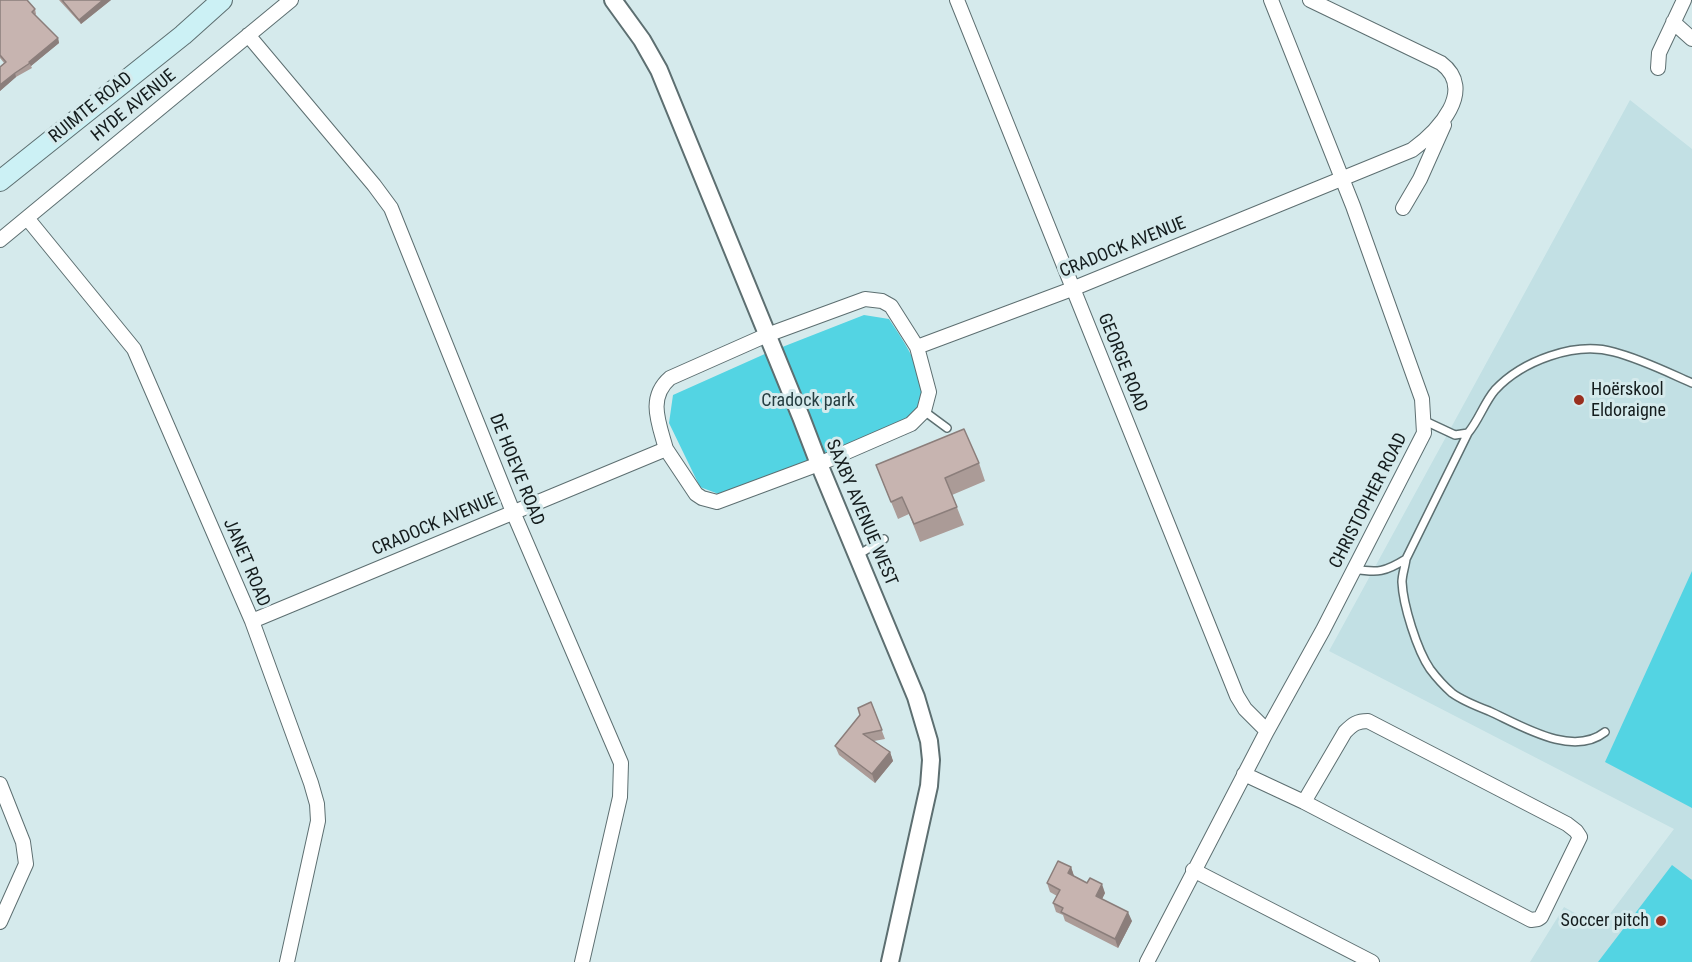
<!DOCTYPE html>
<meta charset="utf-8">
<style>
body{margin:0}
canvas{display:block;background:#d5eaec}
</style>
<canvas width="1692" height="962"></canvas>
<script>
const c = document.querySelector('canvas').getContext('2d');
c.lineJoin = 'round';
function fill(path, color) { c.fillStyle = color; c.fill(path, 'evenodd'); }
function strokePath(path, color, width, dash) { c.strokeStyle = color; c.lineWidth = width; c.lineCap = dash ? 'butt' : 'round'; c.setLineDash(dash || []); c.stroke(path); }
function write(font, color, halo, rows, align = 'center') {
  c.font = font + ' "Roboto Condensed",sans-serif'; c.lineWidth = 6; c.setLineDash([]); c.textBaseline = 'middle'; c.strokeStyle = halo; c.fillStyle = color; for (const [text, x, y, turn = 0] of rows) {
    c.save(); c.translate(x, y); c.rotate((+turn || 0) * Math.PI / 180); c.textAlign = isNaN(turn) ? turn : align; if (halo) c.strokeText(text, 0, 0); c.fillText(text, 0, 0); c.restore();
  }
}
const built = new Path2D(`
 M1630,100L1692,149V962H1530L1564,907L1600,927L1674,829L1329,651Z`);
const green = new Path2D(`
 M864,315L889,319C904,342 932,380 919,409C916,414 911,419 907,424L724,496L700,487L669,423L673,395L767,353Z
 M1692,571V808L1605,762Z
 M1672,865L1692,880V962H1598Z`);
const service = new Path2D(`
 M924,411L947,428
 M1425,421L1455,435L1468,433C1479,420 1484,403 1495,390C1522,361 1575,341 1614,352C1641,359 1667,372 1692,383
 M1468,433L1406,559C1405,567 1402,575 1402,582C1403,605 1417,650 1430,669C1436,677 1444,686 1452,693C1463,701 1476,706 1489,711C1520,725 1572,758 1605,732
 M858,555L884,539
 M1354,569C1378,573 1385,572 1406,559`);
const minor = new Path2D(`
 M957,0L1237,696L1245,709L1267,731
 M1673,22L1692,39
 M248,35L374,185L391,208L513,512L621,763L620,797L582,962
 M1658,68L1659,53L1684,0
 M1403,208L1420,179L1444,125
 M27,218L134,349L252,621L311,783L317,804L318,821L287,962
 M0,240L291,0
 M666,449C659,423 647,398 670,378L767,335L865,299L882,301L891,306L917,347
 M252,621L666,449L696,494L702,498L717,502L819,464L911,424L924,411L929,392L917,347L1072,289L1412,150C1438,131 1477,90 1441,63L1310,0
 M1244,774L1304,802L1531,920L1538,919L1541,917L1580,837L1576,831L1567,824L1368,721C1357,721 1353,724 1345,732L1304,802
 M0,784L23,842L26,864L0,922
 M1193,870L1372,962
 M1147,962L1267,731L1323,630L1424,433L1422,399L1353,206L1271,0`);
const tertiary = new Path2D(`
 M613,0L642,40L659,70L801,417L819,464L916,697L929,741L931,760L929,786L890,962`);
const secondary = new Path2D(`
 M0,181L183,35L222,0`);
const wall = new Path2D(`
 M0,0L35,9L36,14L35,15L58,38L59,43L31,66L32,68L16,77L0,91V67L4,63L0,58Z
 M59,0H111L81,24Z
 M979,463L985,481L952,495L964,525L920,542L909,514L898,519L876,465Z
 M871,702L885,739L874,741L890,752L893,761L875,783L839,755L835,746Z
 M1071,867L1074,876L1105,893L1102,899L1132,921L1118,948L1065,921L1063,915L1056,912L1053,903L1057,896L1050,892L1047,883Z`);
const shadedWall = new Path2D(`
 M103,0H111L81,24L79,20Z
 M58,38L59,43L31,66L29,62Z
 M15,73L16,77L0,91V85Z
 M890,752L893,761L875,783L872,774Z
 M1071,867L1074,876L1068,873Z
 M1102,884L1105,893L1099,905L1096,896Z
 M1128,912L1132,921L1118,948L1115,939Z`);
const building = new Path2D(`
 M0,0H27L35,9L32,12L58,38L29,62L30,63L15,73L0,85V67L6,62L0,55Z
 M62,0H103L79,20Z
 M964,429L979,463L945,478L957,507L914,524L902,497L891,502L876,465Z
 M871,702L882,730L863,734L890,752L872,774L835,746L860,715L858,708Z
 M1058,861L1071,867L1068,873L1087,883L1090,878L1102,884L1096,896L1128,912L1115,939L1061,912L1063,908L1053,903L1060,890L1047,883Z`);
const markers = [
 [1579,400,6,"#992f1e"],
 [1661,921,6,"#992f1e"]
];
const streetNames = [
 ["HYDE AVENUE",134,106,-39],
 ["RUIMTE ROAD",91,108,-39],
 ["CRADOCK AVENUE",1123,248,-22],
 ["GEORGE ROAD",1122,363,68],
 ["DE HOEVE ROAD",516,470,68],
 ["CHRISTOPHER ROAD",1369,501,-63],
 ["SAXBY AVENUE WEST",861,513,67],
 ["CRADOCK AVENUE",435,525,-23],
 ["JANET ROAD",246,563,67]
];
const poiNames = [
 ["Hoërskool",1591,390],
 ["Eldoraigne",1591,411],
 ["Soccer pitch",1649,921,"right"]
];
const parkNames = [
 ["Cradock park",808,401]
];
fill(built, '#c2e0e4');
fill(green, '#53d4e3');
strokePath(service, '#5d6f71', 10);
strokePath(minor, '#5d6f71', 16);
strokePath(tertiary, '#5d6f71', 20);
strokePath(secondary, '#5d6f71', 22);
strokePath(service, '#fff', 7);
strokePath(minor, '#fff', 14);
strokePath(tertiary, '#fff', 16);
strokePath(secondary, '#ccf1f5', 20);
fill(wall, '#ab9b97');
fill(shadedWall, '#8b7e7b');
fill(building, '#c7b4b0');
strokePath(building, '#8b7e7b', 1.5);
for (const [x, y, r, color] of markers) { const dot = new Path2D(); dot.arc(x, y, r, 0, 2 * Math.PI); c.fillStyle = color; c.fill(dot); strokePath(dot, '#d5eaec', 2); }
write('18px', '#141c1d', '#d5eaec', streetNames);
write('18px', '#141c1d', '#d5eaec', poiNames, 'left');
write('18px', '#263e41', '#d5eaec', parkNames);
</script>
